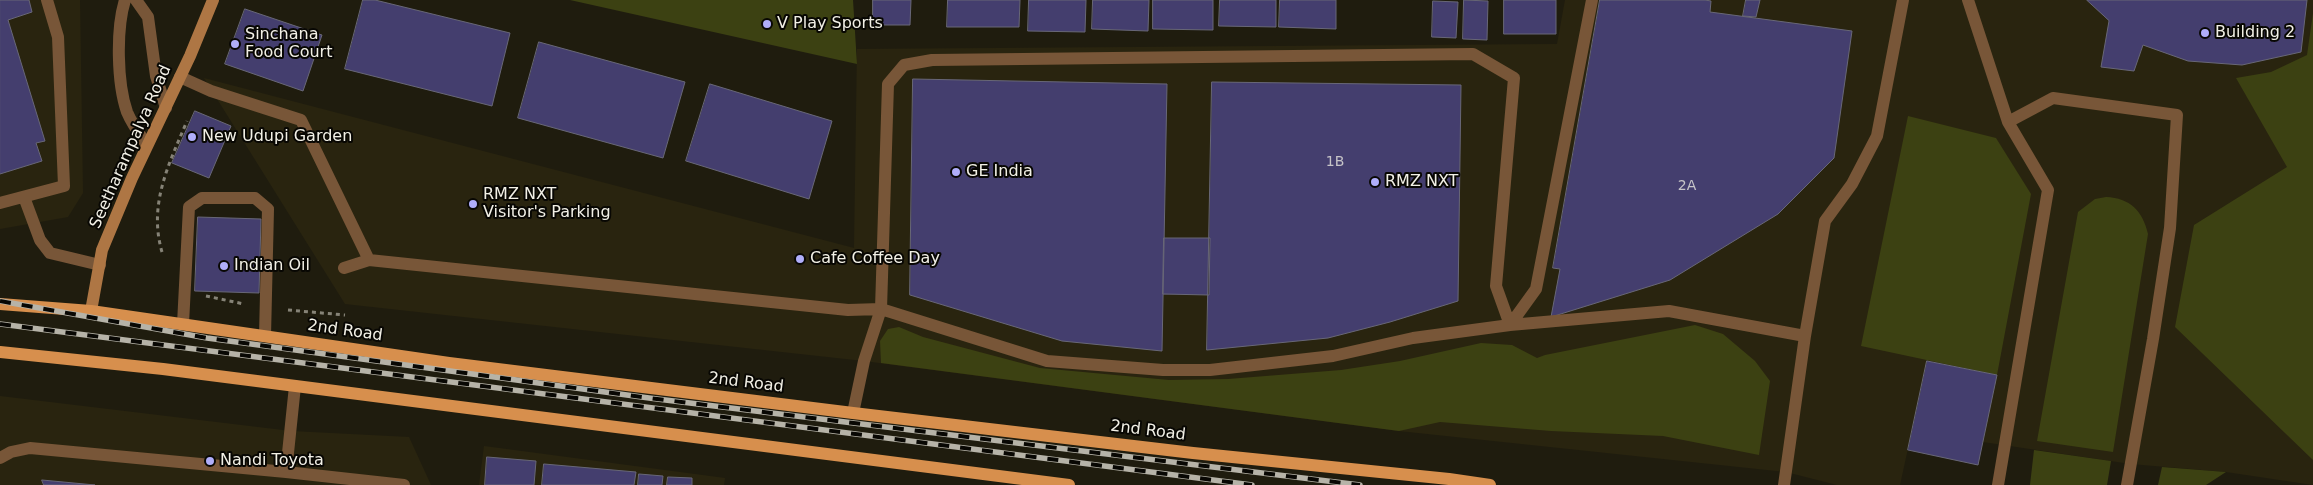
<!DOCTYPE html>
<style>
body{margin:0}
canvas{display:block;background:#1f1c0e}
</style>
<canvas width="2313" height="485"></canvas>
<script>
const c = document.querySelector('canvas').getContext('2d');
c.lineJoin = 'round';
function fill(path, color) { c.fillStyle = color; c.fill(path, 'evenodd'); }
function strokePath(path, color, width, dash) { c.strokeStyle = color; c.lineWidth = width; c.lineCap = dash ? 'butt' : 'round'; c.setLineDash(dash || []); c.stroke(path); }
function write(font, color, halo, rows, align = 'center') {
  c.font = font + ' "DejaVu Sans",sans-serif'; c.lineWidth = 4; c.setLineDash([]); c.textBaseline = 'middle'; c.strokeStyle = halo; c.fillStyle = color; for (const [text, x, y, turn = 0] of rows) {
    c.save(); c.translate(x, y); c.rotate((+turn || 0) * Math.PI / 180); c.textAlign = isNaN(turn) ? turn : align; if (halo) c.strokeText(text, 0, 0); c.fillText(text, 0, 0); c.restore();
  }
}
const built = new Path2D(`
 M0,0H80L83,193L68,217L0,229Z
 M1565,0H2313V485L2226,472L2131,464L1983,442L1996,375L1927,361L1900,485H1837L1786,472L1399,431L864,361L345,304L204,78L854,248L857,49L1557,44Z
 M0,396L291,431L409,437L431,485H0Z
 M484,446L725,478L724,485H479Z`);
const green = new Path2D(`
 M570,0H853L857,64Z
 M2313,13V460L2175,327L2194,225L2287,167L2236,78L2271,72L2307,55Z
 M1908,116L1996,138L2031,194L1997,375L1861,346Z
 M2106,197C2130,198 2143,211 2148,234L2113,452L2037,441L2078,212L2095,199Z
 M1695,325L1723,334L1755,361L1770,381L1759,455L1663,436L1551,431L1440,422L1399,431L881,363L880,341L888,329L899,327L923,337L1040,368L1169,380L1228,379L1341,370L1400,361L1481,343L1512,345L1537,358L1545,355Z
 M2034,450L2111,461L2107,485H2030Z
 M2162,467L2226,472L2206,485H2158Z`);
const building = new Path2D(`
 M0,0H29L32,12L8,20L45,141L36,143L42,161L0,174Z
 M363,0H375L510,33L492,106L345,69Z
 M873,0H911L910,25H873Z
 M948,0H1020L1019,27H947Z
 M1029,0H1086L1085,32L1028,31Z
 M1093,0H1149L1148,31L1092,29Z
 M1153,0H1213V30L1153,29Z
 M1220,0H1276V27L1219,26Z
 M1280,0H1336V29L1279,27Z
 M1464,0L1488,1L1487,40L1463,39Z
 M1504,0H1556V34H1504Z
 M1600,0H1705L1711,1L1710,12L1852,31L1834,158L1778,214L1670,280L1551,317L1560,269L1553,268Z
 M1746,0H1760L1756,17L1743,16Z
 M2087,0H2307L2301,52L2242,65L2188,61L2143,45L2134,71L2101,67L2109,21Z
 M1433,1L1458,2L1456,38L1432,37Z
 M245,9L322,35L303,91L225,64Z
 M539,42L685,82L663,158L518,118Z
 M913,79L1167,84L1162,351L1062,341L910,295Z
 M1212,82L1461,85L1458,301L1390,322L1328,338L1207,350Z
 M710,84L832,121L809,199L686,161Z
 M195,111L231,126L209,178L172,163Z
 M198,217L261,219L259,293L195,291Z
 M1164,238H1210L1209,295L1163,294Z
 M1927,361L1997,375L1978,465L1908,450Z
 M487,457L536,461L534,485H485Z
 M544,464L636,472L634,485H542Z
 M639,474L663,476L662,485H638Z
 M668,477L692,478V485H667Z
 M42,480L95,485H44Z`);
const path = new Path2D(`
 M162,252C148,204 169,164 187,121
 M206,296L244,304
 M288,310L345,315`);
const lane = new Path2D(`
 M1968,0L2008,122L2048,190L1998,485
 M180,77L211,91L301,120L369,260
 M2008,122L2053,98L2177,115L2170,228L2153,339L2127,485
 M24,197L40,240L50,253L100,265
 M0,203L64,186L58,37L47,0
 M344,268L369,260L848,310L881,309L1047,361L1163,370H1210L1333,356L1413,338L1510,325L1669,311L1805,336
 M183,324L189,207L202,198H255L268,209L265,336
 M1510,325L1536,289L1592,0
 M295,386L286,472L404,485
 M853,413L864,361L881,309L888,84L904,65L932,60L1473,54L1514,78L1496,286L1510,325
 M0,458L11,452L30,448L286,472
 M1784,485L1805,336L1825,221L1852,184L1877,136L1903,0`);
const street = new Path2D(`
 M125,0C116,29 117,83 127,112C132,124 140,135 147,145
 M136,0L148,17L156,76L166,108`);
const secondary = new Path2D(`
 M91,311L102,250L132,178L190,56L213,0`);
const primary = new Path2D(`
 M0,304L91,311L449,363L853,413L1193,453L1449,479L1490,485
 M0,352L163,369L1069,485`);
const rail = new Path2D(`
 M0,301L207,338L649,398L1360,485
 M0,324L1252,485`);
const markers = [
 [767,24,5,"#b0aefa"],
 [2205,33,5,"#b0aefa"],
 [235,44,5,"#b0aefa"],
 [192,137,5,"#b0aefa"],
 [956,172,5,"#b0aefa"],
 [1375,182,5,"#b0aefa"],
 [473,204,5,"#b0aefa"],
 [800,259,5,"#b0aefa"],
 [224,266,5,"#b0aefa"],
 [210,461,5,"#b0aefa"]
];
const numberNames = [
 ["1B",1335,162],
 ["2A",1687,186]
];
const poiNames = [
 ["V Play Sports",777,24],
 ["Building 2",2215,33],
 ["Sinchana",245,35],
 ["Food Court",245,53],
 ["New Udupi Garden",202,137],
 ["GE India",966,172],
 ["RMZ NXT",1385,182],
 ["RMZ NXT",483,195],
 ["Visitor's Parking",483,213],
 ["Cafe Coffee Day",810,259],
 ["Indian Oil",234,266],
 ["Nandi Toyota",220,461]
];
const streetNames = [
 ["Seetharampalya Road",131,147,-66],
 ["2nd Road",345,331,8],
 ["2nd Road",746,383,7],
 ["2nd Road",1148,431,7]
];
fill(built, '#29240f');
fill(green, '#3c4112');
fill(building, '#443e6e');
strokePath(building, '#686777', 1);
strokePath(path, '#868377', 3, [4, 4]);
strokePath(lane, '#785638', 12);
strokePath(street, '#785638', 12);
strokePath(secondary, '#ae7644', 12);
strokePath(primary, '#d78f4d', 12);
strokePath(rail, '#b6b3a8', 5.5);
strokePath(rail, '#080703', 4, [11]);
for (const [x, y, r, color] of markers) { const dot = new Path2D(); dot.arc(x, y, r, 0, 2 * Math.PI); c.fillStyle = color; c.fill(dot); strokePath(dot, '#080703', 2); }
write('14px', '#c6c4c8', null, numberNames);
write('16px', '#f2f0e6', '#080703', poiNames, 'left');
write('16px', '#f2f0e6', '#080703', streetNames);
</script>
